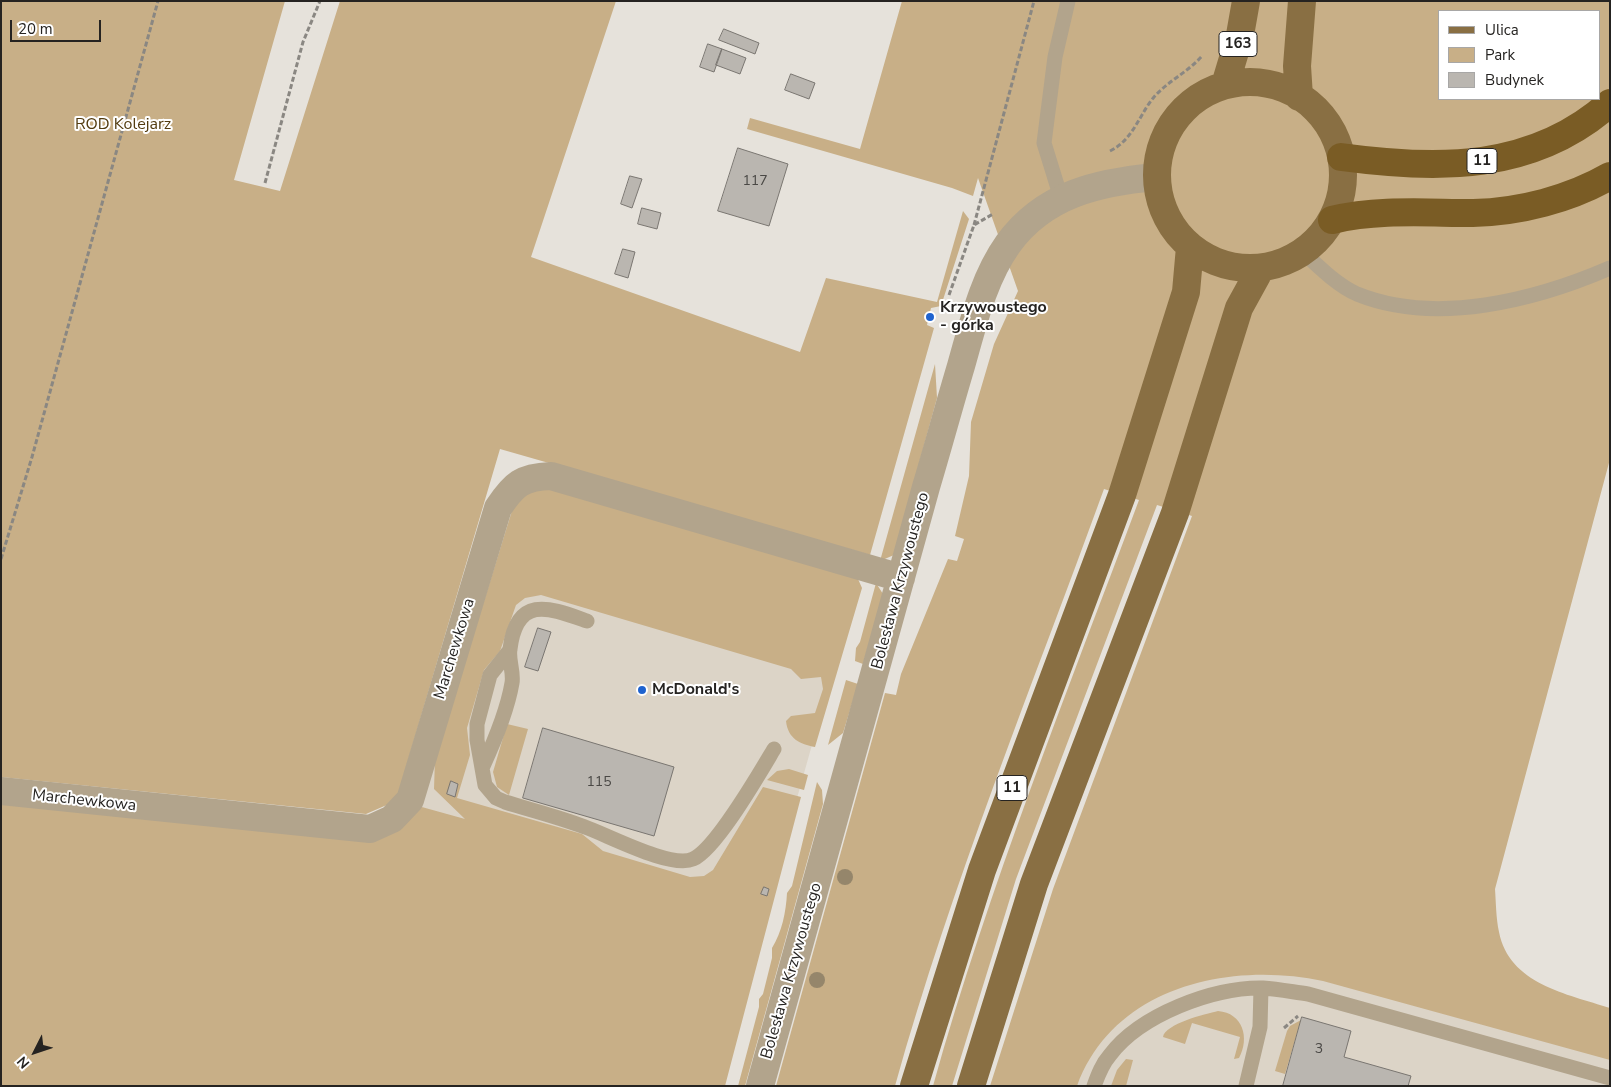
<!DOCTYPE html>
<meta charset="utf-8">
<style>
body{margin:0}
#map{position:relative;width:1611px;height:1087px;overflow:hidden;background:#e6e2db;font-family:"Nunito Sans",sans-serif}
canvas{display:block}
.frame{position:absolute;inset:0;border:2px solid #252321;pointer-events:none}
.legend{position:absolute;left:1438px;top:10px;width:162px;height:90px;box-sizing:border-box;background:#fff;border:1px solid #a8a7a6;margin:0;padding:6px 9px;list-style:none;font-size:15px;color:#252321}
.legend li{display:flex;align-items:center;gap:10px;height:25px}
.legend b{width:25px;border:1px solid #a8a7a6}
.north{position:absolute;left:10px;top:1027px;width:50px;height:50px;-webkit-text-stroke:4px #fff;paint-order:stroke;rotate:229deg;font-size:14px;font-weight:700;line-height:20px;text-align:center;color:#252321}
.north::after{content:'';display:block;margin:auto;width:18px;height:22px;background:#252321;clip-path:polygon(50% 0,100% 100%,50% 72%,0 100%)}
.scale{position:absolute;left:10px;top:20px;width:91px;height:22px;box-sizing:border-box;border:2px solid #252321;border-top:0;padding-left:6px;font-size:15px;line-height:18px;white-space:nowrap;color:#252321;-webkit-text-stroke:4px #fff;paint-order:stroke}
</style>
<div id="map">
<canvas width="1611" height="1087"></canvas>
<div class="frame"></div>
<ul class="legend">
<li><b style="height:6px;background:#896f43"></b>Ulica</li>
<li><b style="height:14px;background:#c8af87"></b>Park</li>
<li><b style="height:14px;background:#bab6b0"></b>Budynek</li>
</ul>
<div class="north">N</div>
<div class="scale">20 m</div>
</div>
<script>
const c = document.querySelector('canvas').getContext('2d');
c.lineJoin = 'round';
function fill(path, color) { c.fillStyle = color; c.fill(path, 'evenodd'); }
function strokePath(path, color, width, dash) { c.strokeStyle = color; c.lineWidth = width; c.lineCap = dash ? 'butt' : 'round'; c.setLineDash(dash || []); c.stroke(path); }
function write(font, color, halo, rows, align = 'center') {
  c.font = font + ' "Nunito Sans",sans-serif'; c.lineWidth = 4; c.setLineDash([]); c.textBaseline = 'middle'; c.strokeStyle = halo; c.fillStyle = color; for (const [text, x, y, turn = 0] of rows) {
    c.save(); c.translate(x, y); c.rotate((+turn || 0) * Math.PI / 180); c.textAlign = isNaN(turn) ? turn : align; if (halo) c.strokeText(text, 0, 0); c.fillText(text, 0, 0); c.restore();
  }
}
const built = new Path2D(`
 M515,501L851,606L765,912L420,807Z
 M1081,896L1610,1040V1086H1030Z`);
const green = new Path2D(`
 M1,1H285L234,180L280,191L340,1H616L531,257L800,352L826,278L937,302L963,211L969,219L941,306L931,308L927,325L934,328L870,555L500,449L396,801L366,814L1,777Z
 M902,1H1610V459L1495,889C1496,903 1496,918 1499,932C1509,984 1567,994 1610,1008V1060L1323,981C1229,961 1113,987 1077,1086H990L1053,889L1192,516L1157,505L1016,879L952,1086H933C989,886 1067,693 1139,500L1104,489C1032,687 952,882 895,1086H776L885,693L896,695L901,674L948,559L957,561L964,539L955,536L969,476L971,422L994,344L1018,291L978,178L973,196L952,188L747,129L750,118L860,149ZM1440,11H1600V99H1440Z
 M935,364L937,398L894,555L880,561Z
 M540,484L858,579L862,588L815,747C800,744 788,739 786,721L791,716L815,713L823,689L821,677L801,679L791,669L541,595L525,598L516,605L500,651L484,670L467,728L470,755L457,798L582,834L603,851L690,877L704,876L713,870L763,787L801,797L725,1086H1V804L354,839L411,804L465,819L434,789L435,759L515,501Z
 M876,583L883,594L863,664L855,661L856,648L860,642Z
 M846,680L858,684L843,733L828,745Z
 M507,724L528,729L509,795L497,787L493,772Z
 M789,769L808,775L804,790L767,780L777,771Z
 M817,782L822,790L823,804L745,1086H738L759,1007V999L763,994L772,958V948C782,932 786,912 787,893L792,886Z
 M1218,1011C1243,1013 1250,1038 1239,1058L1234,1059L1240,1037L1192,1023L1185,1044L1163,1037C1165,1024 1205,1014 1218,1011Z
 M1301,1020L1285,1074L1275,1071L1287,1031L1290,1026Z
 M1126,1059L1133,1060L1126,1086H1111L1117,1070Z`);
const building = new Path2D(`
 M724,29L759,43L755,54L719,40Z
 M708,44L722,49L714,72L700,67Z
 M722,49L746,58L740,74L716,65Z
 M791,74L815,83L809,99L785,90Z
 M738,148L788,164L769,226L718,211Z
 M630,176L642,179L632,208L621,204Z
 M642,208L661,213L657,229L638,224Z
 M623,249L635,252L628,278L615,274Z
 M538,628L551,632L538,671L525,667Z
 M543,728L674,767L654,836L523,798Z
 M451,781L458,784L455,797L447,794Z
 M764,887L769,889L767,896L761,894Z
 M1302,1017L1351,1031L1344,1057L1411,1076L1408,1086H1283Z`);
const path = new Path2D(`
 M1110,151C1133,140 1139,115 1154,97C1168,81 1188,72 1202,56
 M265,183L303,42L320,1
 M974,225L1034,1
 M949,295L974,225L993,214
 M1,559L32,457L158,1
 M1284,1028L1298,1016`);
const lane = new Path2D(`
 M1061,198L1044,143L1055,57L1068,1
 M1303,252C1319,267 1337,285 1357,294C1436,326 1536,300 1610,268
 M510,650L490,675L477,724V740L485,785L496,798L505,802C531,810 559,817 585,827C608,835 671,869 693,859C716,849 759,774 774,749
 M483,766C495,740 507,712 512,683C514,672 508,660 510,649C517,594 550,608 587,621
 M1094,1086C1098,1075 1102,1064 1110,1055C1140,1015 1213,987 1263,988C1278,989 1293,992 1308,994L1610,1078
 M1246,1086L1260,1027L1261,988`);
const street = new Path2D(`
 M1,791L370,829L392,819L410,800L498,508C514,484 522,477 551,476L901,578
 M760,1086C815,886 870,686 926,487C938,447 949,406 961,366C973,324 983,279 1008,244C1044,194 1099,182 1156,177`);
const primary = new Path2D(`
 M1157 175a93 93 0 1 1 186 0a93 93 0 1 1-186 0Z
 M1225,85L1240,35L1246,1
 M1299,97L1297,66L1302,1
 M914,1086L982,870L1122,495L1186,292L1190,247
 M971,1086L1034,884L1175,513L1239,308L1261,268`);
const highway = new Path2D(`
 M1341,157C1437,170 1533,172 1610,103
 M1332,220C1379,209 1425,213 1473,213C1520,212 1570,199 1610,176`);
const trees = [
 [845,877],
 [817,980]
];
const markers = [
 [930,317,5,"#1f63cf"],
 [642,690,5,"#1f63cf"]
];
const numberNames = [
 ["117",755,182],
 ["115",599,783],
 ["3",1319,1050]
];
const shields = [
 [1238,44,38],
 [1482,161,30],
 [1012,788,30]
];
const shieldNames = [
 ["163",1238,44],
 ["11",1482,161],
 ["11",1012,788]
];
const parkNames = [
 ["ROD Kolejarz",123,125]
];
const poiNames = [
 ["Krzywoustego",940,308],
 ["- górka",940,326],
 ["McDonald's",652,690]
];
const streetNames = [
 ["Bolesława Krzywoustego",901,581,-75],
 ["Marchewkowa",455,649,-73],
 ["Marchewkowa",84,801,6],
 ["Bolesława Krzywoustego",792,971,-74]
];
fill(built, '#dcd4c7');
fill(green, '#c8af87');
fill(building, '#bab6b0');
strokePath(building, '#7a7671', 1);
strokePath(path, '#8a8782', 3, [5, 2.5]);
strokePath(lane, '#b2a48c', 15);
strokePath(street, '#b2a48c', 28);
strokePath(primary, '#896f43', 28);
strokePath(highway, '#7a5c25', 28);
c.fillStyle = '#95866b';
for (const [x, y] of trees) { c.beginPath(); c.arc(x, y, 8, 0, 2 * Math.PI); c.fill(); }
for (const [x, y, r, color] of markers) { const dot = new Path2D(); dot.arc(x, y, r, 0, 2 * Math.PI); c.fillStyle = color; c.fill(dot); strokePath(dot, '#fff', 2); }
write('14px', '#4a4845', null, numberNames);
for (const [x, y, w] of shields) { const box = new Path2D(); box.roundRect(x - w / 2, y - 12.5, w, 25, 4); c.fillStyle = '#fff'; c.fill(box); strokePath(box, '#252321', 1); }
write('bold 15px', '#252321', null, shieldNames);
write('16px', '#523b0f', '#fff', parkNames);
write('bold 16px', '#252321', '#fff', poiNames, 'left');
write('16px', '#252321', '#fff', streetNames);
</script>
